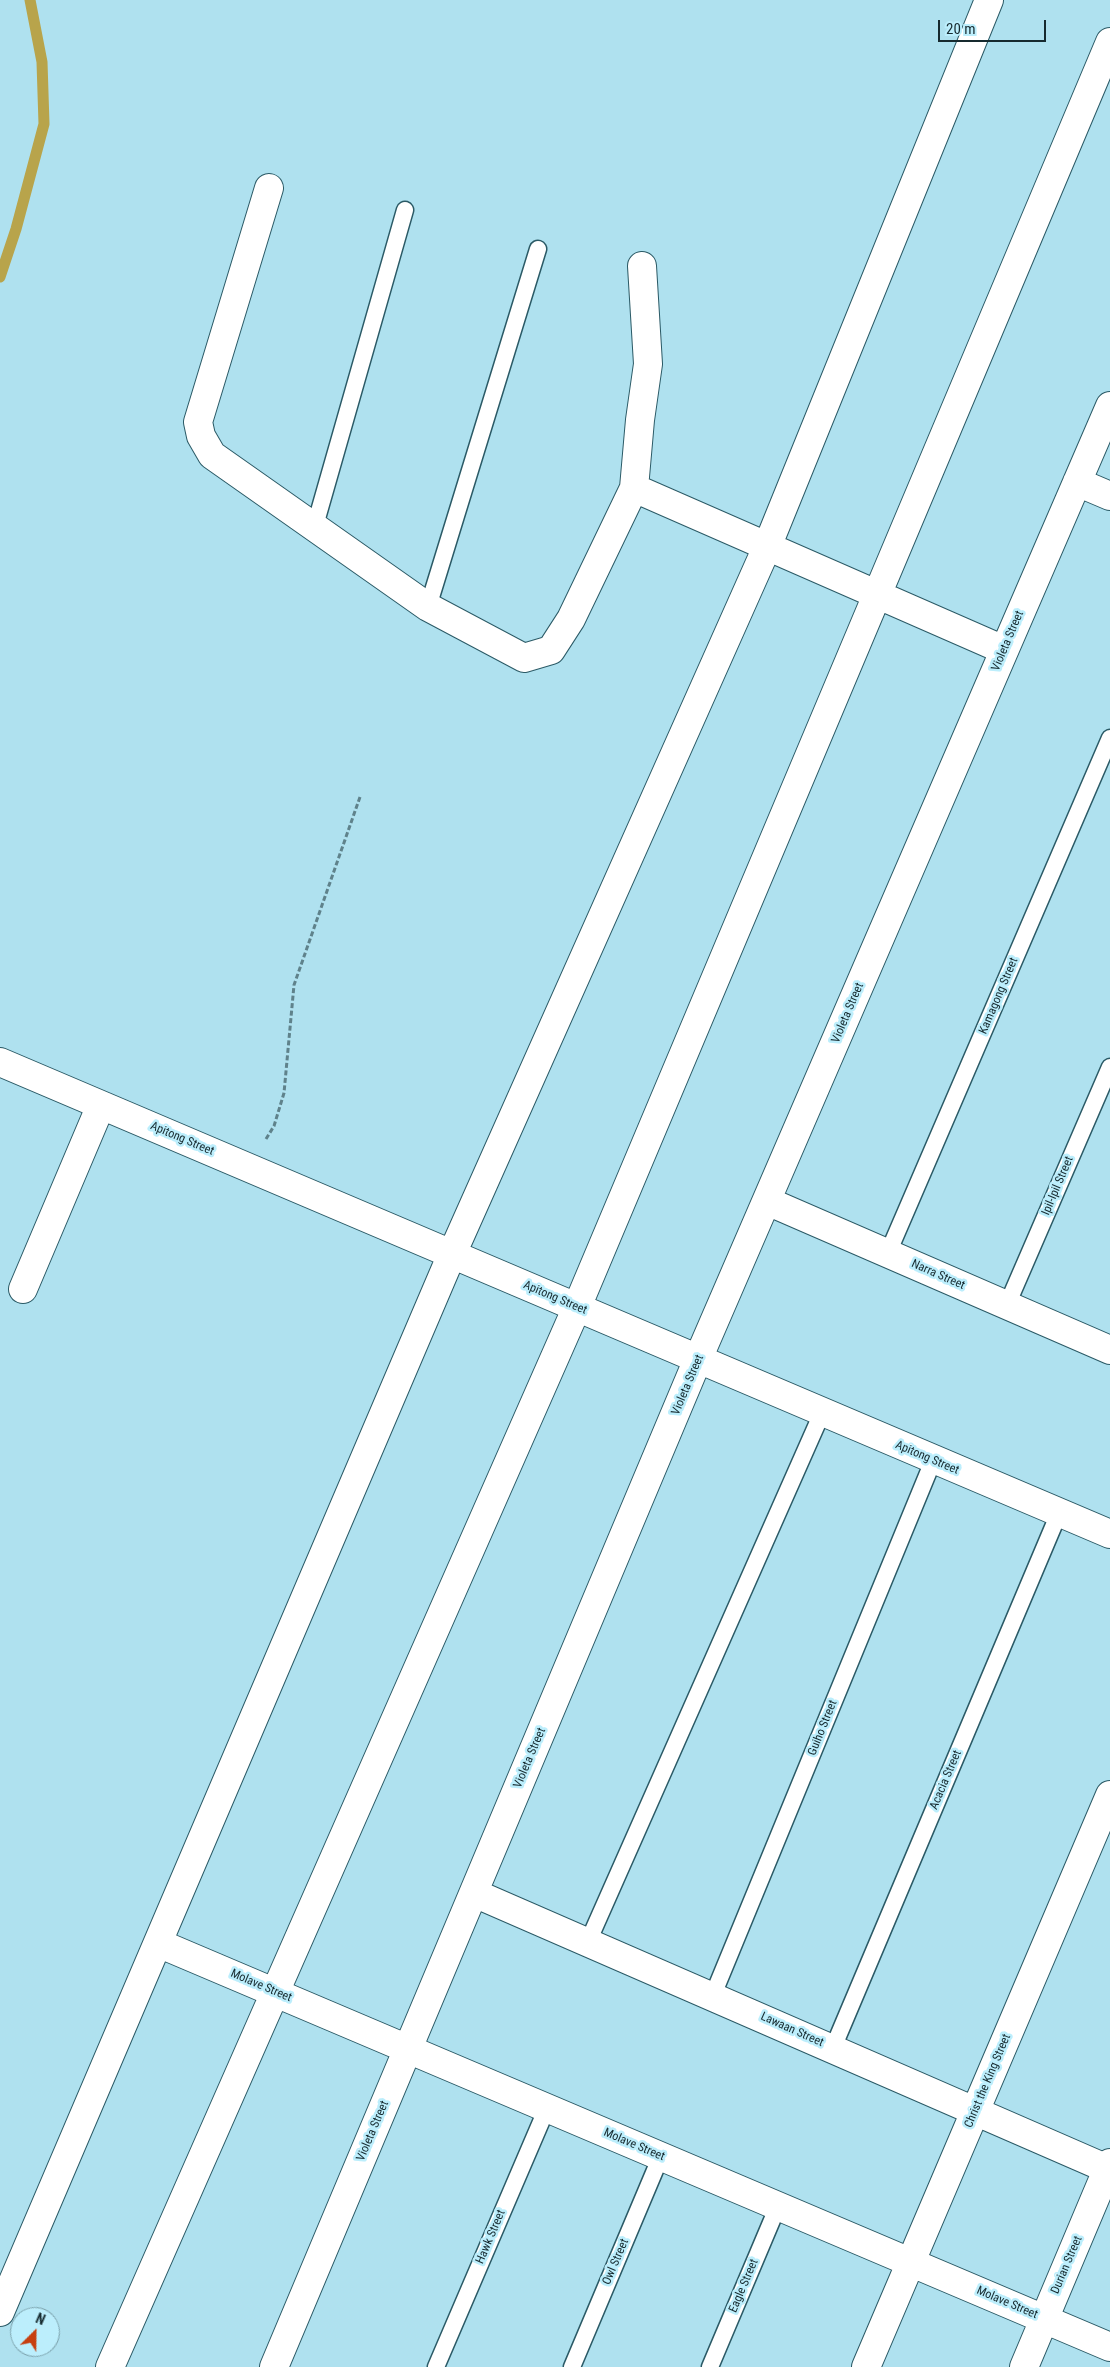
<!DOCTYPE html>
<style>
body{margin:0}
#map{position:relative;width:1110px;height:2367px;overflow:hidden;background:#afe1ef;font-family:"Roboto Condensed",sans-serif}
canvas{display:block}
.north{position:absolute;left:10px;top:2307px;width:50px;height:50px;box-sizing:border-box;background:#bceefc;border:1px solid #7aa0aa;border-radius:50%;rotate:23deg;font-size:14px;font-weight:700;line-height:20px;text-align:center;color:#162a2f}
.north::after{content:'';display:block;margin:auto;width:18px;height:22px;background:#c73f10;clip-path:polygon(50% 0,100% 100%,50% 72%,0 100%)}
.scale{position:absolute;left:938px;top:20px;width:108px;height:22px;box-sizing:border-box;border:2px solid #162a2f;border-top:0;padding-left:6px;font-size:15px;line-height:18px;white-space:nowrap;color:#162a2f;-webkit-text-stroke:4px #bceefc;paint-order:stroke}
</style>
<div id="map">
<canvas width="1110" height="2367"></canvas>
<div class="north">N</div>
<div class="scale">20 m</div>
</div>
<script>
const c = document.querySelector('canvas').getContext('2d');
c.lineJoin = 'round';
function strokePath(path, color, width, dash) { c.strokeStyle = color; c.lineWidth = width; c.lineCap = dash ? 'butt' : 'round'; c.setLineDash(dash || []); c.stroke(path); }
function write(font, color, halo, rows, align = 'center') {
  c.font = font + ' "Roboto Condensed",sans-serif'; c.lineWidth = 5; c.setLineDash([]); c.textBaseline = 'middle'; c.strokeStyle = halo; c.fillStyle = color; for (const [text, x, y, turn = 0] of rows) {
    c.save(); c.translate(x, y); c.rotate((+turn || 0) * Math.PI / 180); c.textAlign = isNaN(turn) ? turn : align; if (halo) c.strokeText(text, 0, 0); c.fillText(text, 0, 0); c.restore();
  }
}
const stream = new Path2D(`
 M0,277L16,229L44,124L42,62L30,0`);
const path = new Path2D(`
 M266,1139L274,1126L284,1093L294,985L360,797`);
const lane = new Path2D(`
 M314,529L405,210
 M428,607L538,249
 M888,1253L1110,738
 M1007,1305L1110,1067
 M588,1942L822,1413
 M713,1995L933,1461
 M833,2048L1059,1513
 M436,2367L547,2108
 M572,2367L661,2156
 M710,2367L778,2206`);
const street = new Path2D(`
 M269,188L198,422L201,436L212,455L428,607L524,658L551,650L571,619L634,488L1004,650
 M1077,482L1110,496
 M634,488L640,420L648,364L642,266
 M0,1062L1110,1534
 M767,1201L1110,1350
 M23,1289L101,1105
 M474,1893L1110,2170
 M158,1943L1110,2347
 M0,2312L452,1254L767,547L989,0
 M110,2367L577,1307L1110,42
 M274,2367L698,1359L1110,406
 M866,2367L1110,1795
 M1024,2367L1110,2163`);
const streetNames = [
 ["Violeta Street",1008,641,-67],
 ["Kamagong Street",999,996,-67],
 ["Violeta Street",848,1013,-67],
 ["Apitong Street",182,1139,23],
 ["Ipil-Ipil Street",1058,1186,-67],
 ["Narra Street",938,1275,24],
 ["Apitong Street",555,1298,23],
 ["Violeta Street",688,1385,-67],
 ["Apitong Street",927,1458,23],
 ["Guiho Street",823,1728,-68],
 ["Violeta Street",530,1758,-67],
 ["Acacia Street",946,1780,-67],
 ["Molave Street",261,1986,23],
 ["Lawaan Street",792,2030,24],
 ["Christ the King Street",988,2081,-67],
 ["Violeta Street",373,2131,-67],
 ["Molave Street",634,2145,23],
 ["Hawk Street",491,2237,-67],
 ["Owl Street",616,2262,-67],
 ["Durian Street",1067,2265,-67],
 ["Eagle Street",744,2286,-67],
 ["Molave Street",1007,2303,23]
];
strokePath(stream, '#b8a44b', 11);
strokePath(lane, '#2b5a66', 19);
strokePath(street, '#2b5a66', 30);
strokePath(path, '#5f828b', 3, [5, 2.5]);
strokePath(lane, '#fff', 16);
strokePath(street, '#fff', 28);
write('12px', '#162a2f', '#bceefc', streetNames);
</script>
